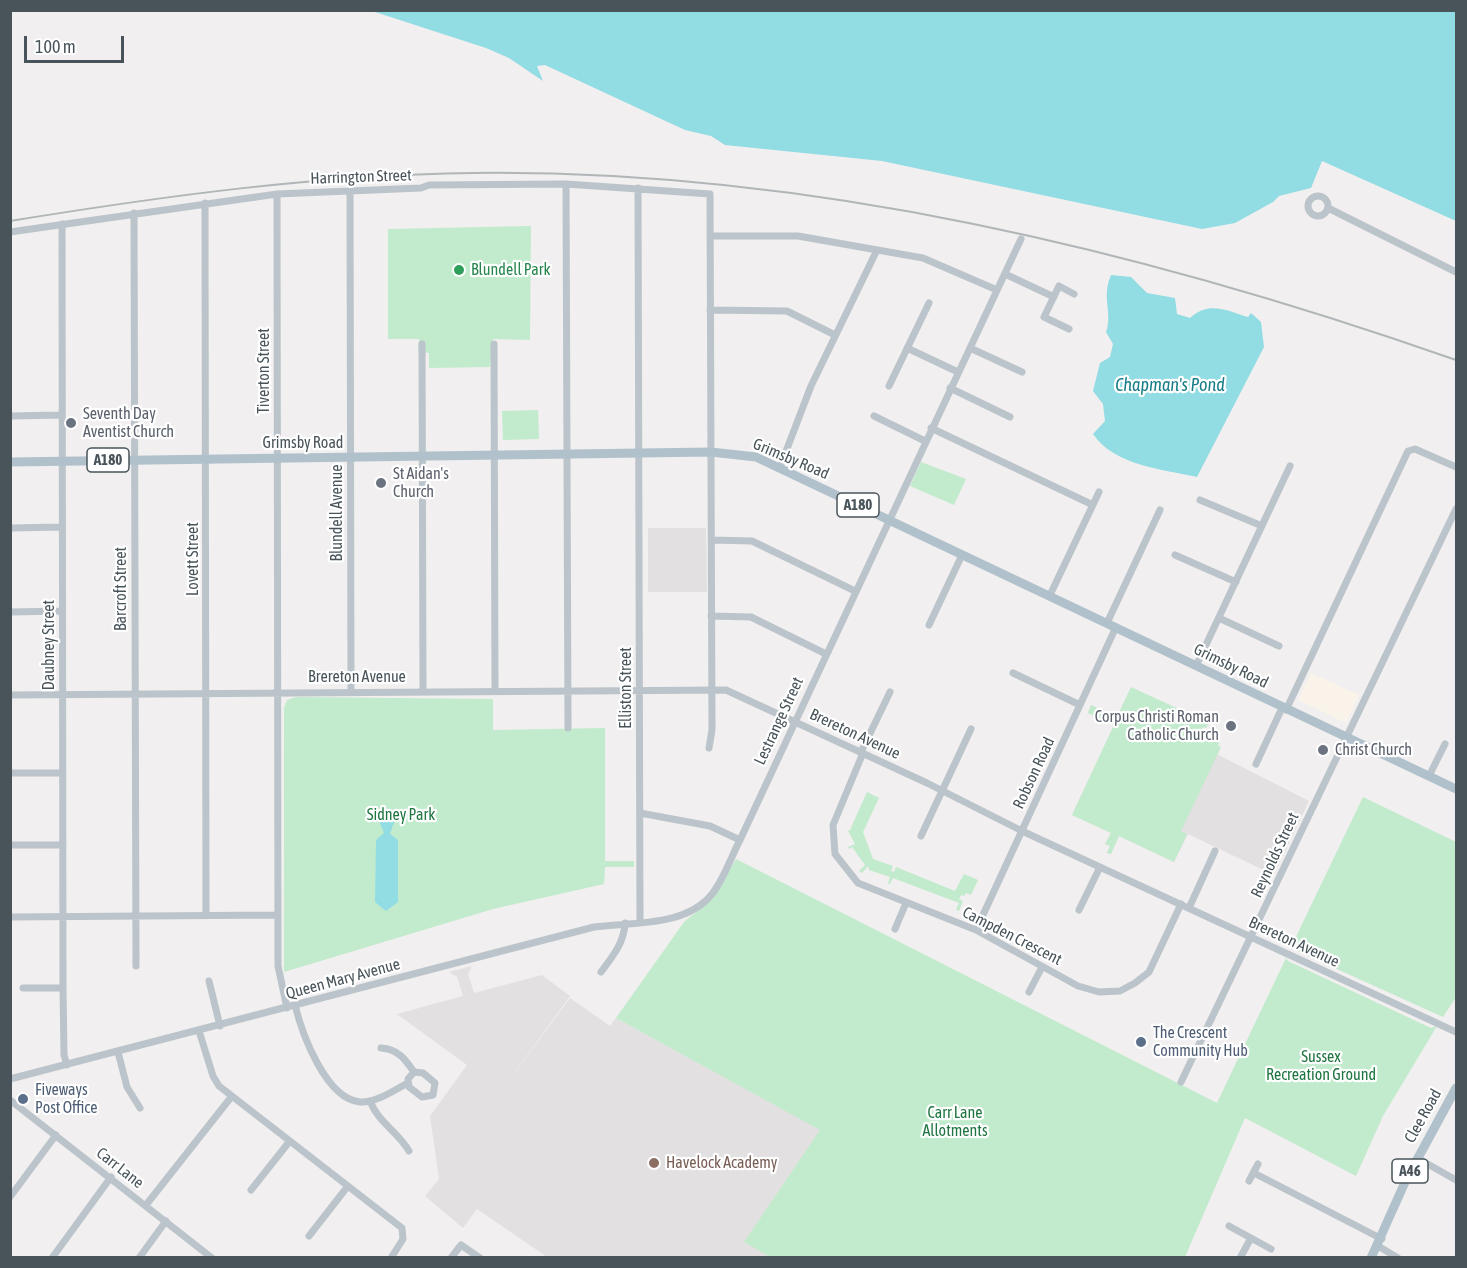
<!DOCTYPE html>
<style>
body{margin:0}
#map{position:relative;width:1467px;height:1268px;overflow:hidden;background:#f1efef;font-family:"Asap Condensed",sans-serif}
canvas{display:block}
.frame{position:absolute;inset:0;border:12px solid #48545a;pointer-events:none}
.scale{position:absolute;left:24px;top:36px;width:100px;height:27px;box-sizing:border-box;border:3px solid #48545a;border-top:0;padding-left:8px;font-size:18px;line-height:21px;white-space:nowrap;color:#48545a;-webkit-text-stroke:4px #fff;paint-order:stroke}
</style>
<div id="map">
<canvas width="1467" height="1268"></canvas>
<div class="frame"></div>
<div class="scale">100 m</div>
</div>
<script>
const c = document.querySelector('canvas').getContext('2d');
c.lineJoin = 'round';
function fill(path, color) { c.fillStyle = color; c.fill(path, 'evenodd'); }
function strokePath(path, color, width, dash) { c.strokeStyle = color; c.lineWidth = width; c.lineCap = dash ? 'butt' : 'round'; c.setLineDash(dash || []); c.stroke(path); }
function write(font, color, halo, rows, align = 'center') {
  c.font = font + ' "Asap Condensed",sans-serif'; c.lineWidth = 4.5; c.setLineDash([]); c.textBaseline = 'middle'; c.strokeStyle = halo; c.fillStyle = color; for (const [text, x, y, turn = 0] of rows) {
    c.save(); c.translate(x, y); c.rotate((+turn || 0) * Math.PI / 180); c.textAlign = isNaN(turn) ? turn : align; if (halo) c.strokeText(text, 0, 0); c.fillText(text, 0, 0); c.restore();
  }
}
const commercial = new Path2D(`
 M1311,673L1359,695L1346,723L1298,700Z`);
const education = new Path2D(`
 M648,528H706L707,592H648Z
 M1131,687L1189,740L1309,801L1274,875L1188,834L1174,862L1119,836L1111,854L1107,853L1110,846L1105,844L1111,833L1072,815L1114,725L1088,713L1091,705L1117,717Z
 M472,966L468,974L474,993L542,975L570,996L501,1091L570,998L610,1026L616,1018L821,1130L744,1242L772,1257H547L477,1209L463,1228L425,1196L439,1179L430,1116L467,1065L397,1014L463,996L457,977L449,972Z`);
const green = new Path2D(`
 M531,226L530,340L493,339L490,367L429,368V353L418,352L419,339H388V229Z
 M538,410L539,439L503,440L502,411Z
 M921,462L966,479L954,505L910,486Z
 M1131,687L1194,716L1197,711L1209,717L1210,720L1206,728L1203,727L1201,731L1220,741L1218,746L1221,747L1181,831L1187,834L1174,862L1119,836L1111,854L1107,853L1110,846L1105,844L1111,833L1072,815L1114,725L1088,713L1091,705L1117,717Z
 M296,697L493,699V730L605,728V861H634V867H605L604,884L493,909L284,972V708L287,700Z
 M867,792L879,798L863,832L873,859L893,866L891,871L894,872L896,867L955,891L964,874L978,880L971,895L966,893L964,896L961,895L959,899L963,901L959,911L956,910L959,903L893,878L890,884H888L890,877L869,870L868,866L862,873L859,871L865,865L852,847L849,849L848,847L855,844L848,831L850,830Z
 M1363,797L1456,842V997L1443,1017L1297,951L1292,945Z
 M736,859L1217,1103L1286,958L1288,961L1431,1028L1437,1026L1383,1116L1356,1176L1245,1118L1185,1257L772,1258L744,1242L820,1130L616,1018L684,922L713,898Z`);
const water = new Path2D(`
 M372,11H1456V221L1322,161L1311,188L1279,196L1273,202L1235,223L1202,229L882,161L725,145L711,136L685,130L545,65L537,66L543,81L509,58L486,48Z
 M1111,275L1131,277L1147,293L1175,298L1177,314L1190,318C1209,300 1228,311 1248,317L1251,313L1261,322L1264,347L1197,477C1162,469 1115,466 1093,434L1105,421L1103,404L1093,391L1100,363L1110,357L1113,344L1106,332C1113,313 1101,298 1111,275Z
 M387,816L394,822L390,834L398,840V902L386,911L375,902L376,840L384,833L379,821Z`);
const minor = new Path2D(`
 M566,184L568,728
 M638,188L640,921
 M350,190L351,691
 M277,194L278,966L287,1008
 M1308 206a10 10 0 1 1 20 0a10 10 0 1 1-20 0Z
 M205,203L206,916
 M1328,208L1456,272
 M134,213L136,966
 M62,224L63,988L64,1055L67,1065
 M10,232L277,194L421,188L429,185L566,184L710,194L712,730L709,748
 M710,236H798L923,258L997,290
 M1005,274L1054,297
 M710,310L787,311L835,335
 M1069,329L1044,317L1059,286L1074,294
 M422,344L423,690
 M494,344L495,690
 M907,348L958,372
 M970,348L1022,372
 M889,386L929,303
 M950,388L1010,417
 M10,416L62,415
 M874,416L925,441
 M931,428L1093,505
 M780,467L811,386L877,250
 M1200,500L1262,526
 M10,528L62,527
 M712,540L752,541L855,591
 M1175,555L1236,582
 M1050,595L1099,492
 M10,612L62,611
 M711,616L751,617L826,654
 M1219,618L1279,646
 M1107,623L1160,510
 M929,625L962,555
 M1196,666L1290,466
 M1013,673L1080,705
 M10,695L726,690L927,783L1022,831L1456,1032
 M1286,710L1408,451L1415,449L1456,467
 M861,752L890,692
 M863,753L833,825L835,854L858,883L976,930L1078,986L1099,992L1120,991L1135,983L1149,972L1181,904
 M1256,764L1282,708
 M10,773H63
 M1429,776L1445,744
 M640,813L710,826L740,840
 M921,836L971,729
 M10,845H63
 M1189,908L1215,851
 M1079,910L1100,867
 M10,917L278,915
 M895,929L906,903
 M976,930L1116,627
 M601,972C613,956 624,943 625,923
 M209,981L220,1026
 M23,988H63
 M1029,992L1042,967
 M295,1005C302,1034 326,1099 360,1102C376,1103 394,1090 408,1083
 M199,1031L213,1076L219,1086L402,1228L403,1239L391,1258
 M381,1048C398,1049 405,1059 414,1072
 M118,1052L127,1087L140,1108
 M414,1072L423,1073L435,1083L433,1095L422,1097L409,1087L408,1079Z
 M10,1079L594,927C632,922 686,927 712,894C724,879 731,857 740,840L1021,239
 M1181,1082L1456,509
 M10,1100L212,1258
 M370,1101C378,1122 398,1132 409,1151
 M1417,1158L1456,1180
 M1254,1173L1382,1239
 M1249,1181L1258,1164
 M251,1190L289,1142
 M10,1197L56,1135
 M146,1205L232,1096
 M1229,1226L1271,1249
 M309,1236L348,1186
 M1378,1246L1398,1258
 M52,1258L111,1177
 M139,1258L166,1221
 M451,1258L461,1245L480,1258
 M1240,1258L1251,1238`);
const major = new Path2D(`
 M10,462L711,452L756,457L1456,789
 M1371,1258L1406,1180L1456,1088`);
const rail = new Path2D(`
 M10,221C164,196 317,175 473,173C808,169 1142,250 1456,360`);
const markers = [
 [459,270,6,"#2e9e5b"],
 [71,423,6,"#6b7280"],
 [381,483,6,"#6b7280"],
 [1231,726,6,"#6b7280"],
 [1323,750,6,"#6b7280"],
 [1141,1042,6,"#5c6f8a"],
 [23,1099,6,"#5c6f8a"],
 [654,1163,6,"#8d6e63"]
];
const shields = [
 [108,460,42],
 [858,505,42],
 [1410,1171,36]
];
const shieldNames = [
 ["A180",108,460],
 ["A180",858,505],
 ["A46",1410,1171]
];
const streetNames = [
 ["Harrington Street",361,177,-2],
 ["Tiverton Street",264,371,-90],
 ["Grimsby Road",303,443],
 ["Grimsby Road",791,459,23],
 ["Blundell Avenue",337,513,-90],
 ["Lovett Street",193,559,-90],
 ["Barcroft Street",121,589,-90],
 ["Daubney Street",49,645,-90],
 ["Grimsby Road",1231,666,26],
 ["Brereton Avenue",357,677],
 ["Elliston Street",626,688,-90],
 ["Lestrange Street",779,721,-65],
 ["Brereton Avenue",855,734,25],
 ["Robson Road",1034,773,-65],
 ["Reynolds Street",1275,855,-65],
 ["Campden Crescent",1012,936,27],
 ["Brereton Avenue",1294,942,25],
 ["Queen Mary Avenue",343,979,-15],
 ["Clee Road",1423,1116,-61],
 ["Carr Lane",120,1168,38]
];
const leisureNames = [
 ["Blundell Park",471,270]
];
const worshipNames = [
 ["Seventh Day",83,414],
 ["Aventist Church",83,432],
 ["St Aidan's",393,474],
 ["Church",393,492],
 ["Corpus Christi Roman",1219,717,"right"],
 ["Catholic Church",1219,735,"right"],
 ["Christ Church",1335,750]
];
const parkNames = [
 ["Sidney Park",401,815],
 ["Sussex",1321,1057],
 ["Recreation Ground",1321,1075],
 ["Carr Lane",955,1113],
 ["Allotments",955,1131]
];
const serviceNames = [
 ["The Crescent",1153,1033],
 ["Community Hub",1153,1051],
 ["Fiveways",35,1090],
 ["Post Office",35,1108]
];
const educationNames = [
 ["Havelock Academy",666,1163]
];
const waterNames = [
 ["Chapman's Pond",1170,385]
];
fill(commercial, '#faf3e9');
fill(education, '#e2e0e0');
fill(green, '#c1ebcc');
fill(water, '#92dce4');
strokePath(minor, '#bbc4ca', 7);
strokePath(major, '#b1c1cb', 9);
strokePath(rail, '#b1b5b8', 2);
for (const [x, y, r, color] of markers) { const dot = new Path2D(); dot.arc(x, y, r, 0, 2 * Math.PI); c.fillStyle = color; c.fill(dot); strokePath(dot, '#fff', 2); }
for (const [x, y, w] of shields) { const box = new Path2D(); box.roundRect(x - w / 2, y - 12, w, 24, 4.5); c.fillStyle = '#fff'; c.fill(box); strokePath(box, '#48545a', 1.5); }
write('bold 15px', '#48545a', null, shieldNames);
write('16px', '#48545a', '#fff', streetNames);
write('16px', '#27864d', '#fff', leisureNames, 'left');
write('16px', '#5b616d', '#fff', worshipNames, 'left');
write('16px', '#1f7540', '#fff', parkNames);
write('16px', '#4e5e75', '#fff', serviceNames, 'left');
write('16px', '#785e54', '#fff', educationNames, 'left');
write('italic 18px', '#187d87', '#fff', waterNames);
</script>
